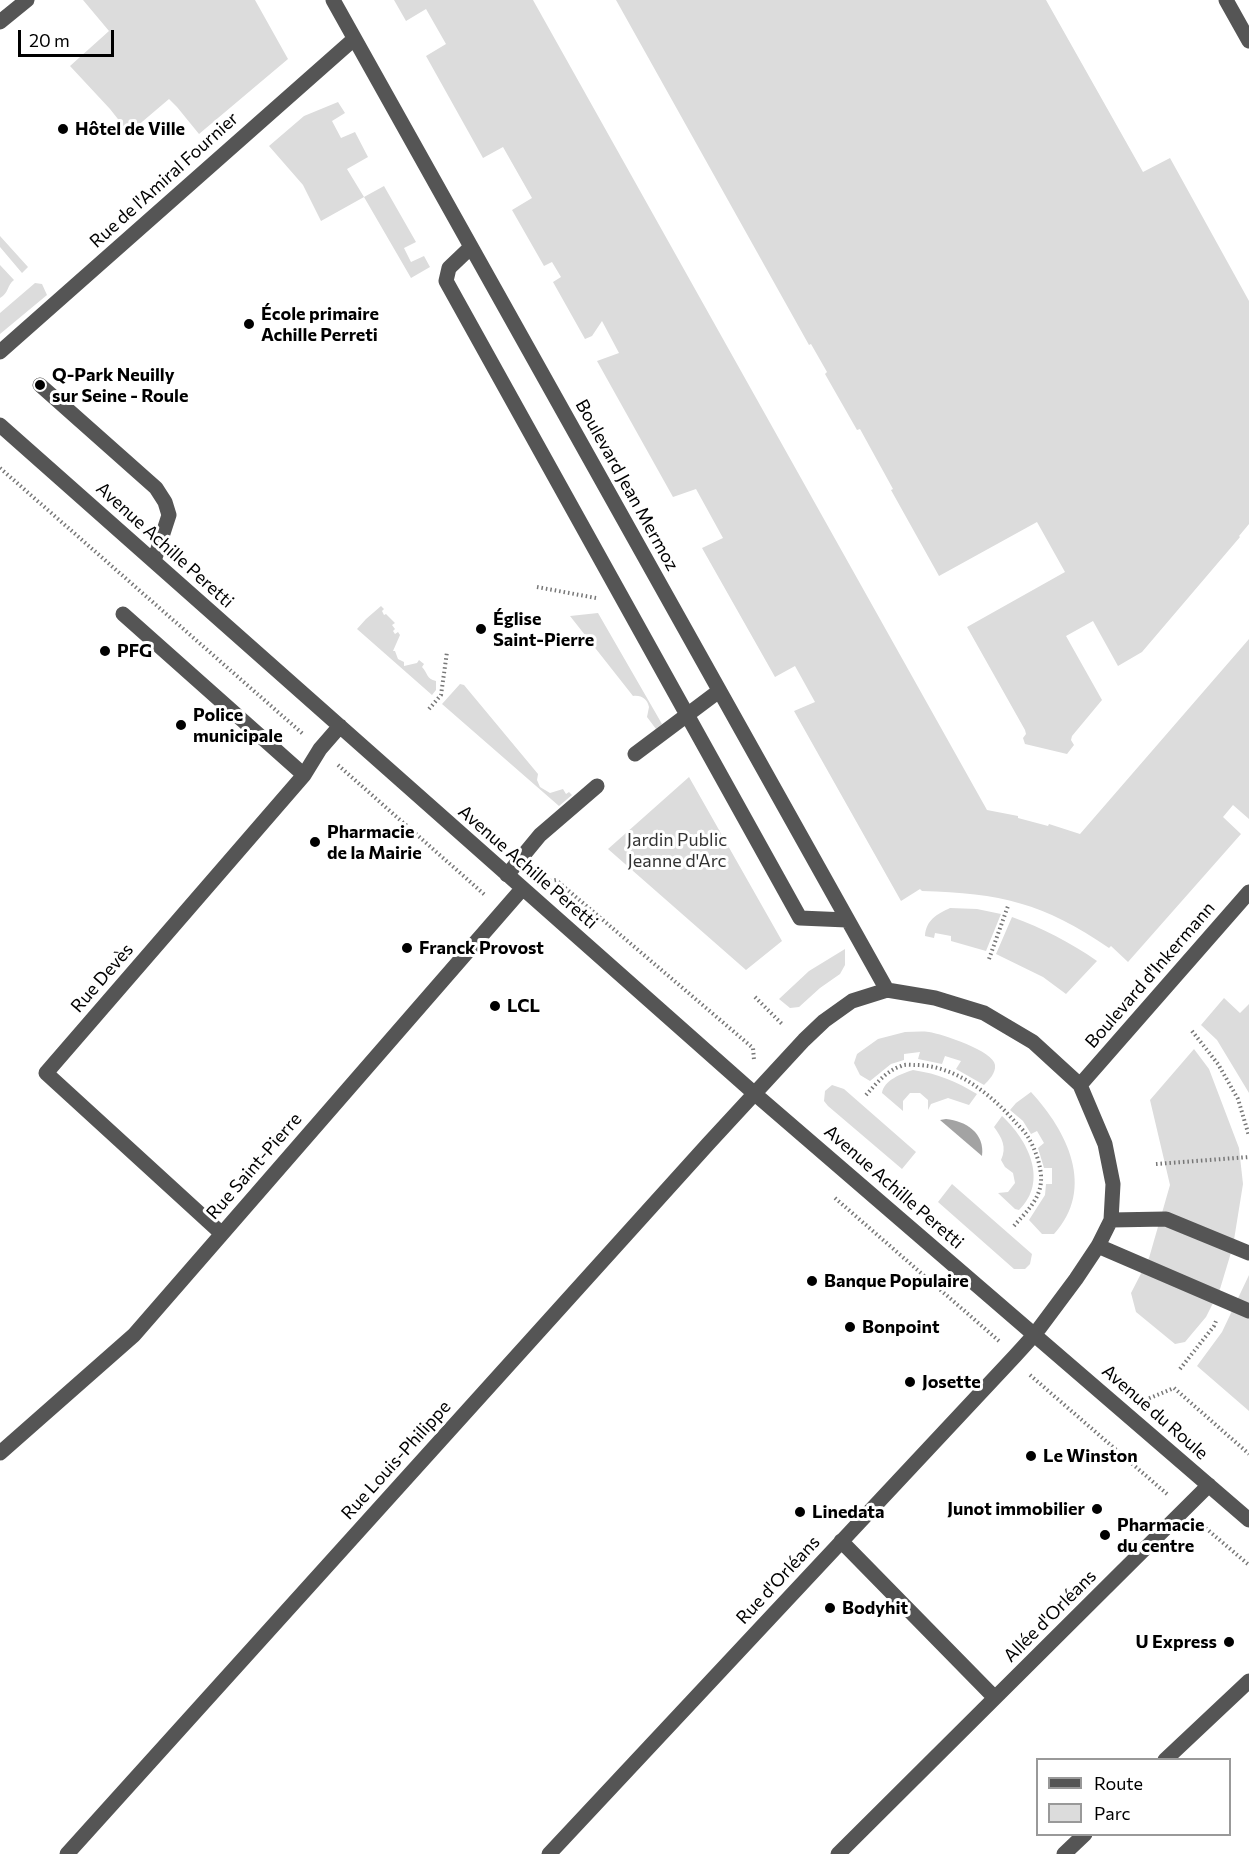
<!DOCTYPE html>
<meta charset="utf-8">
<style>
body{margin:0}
#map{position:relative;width:1249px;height:1854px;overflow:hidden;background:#fff;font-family:Commissioner,sans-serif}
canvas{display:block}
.legend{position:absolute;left:1036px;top:1758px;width:195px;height:78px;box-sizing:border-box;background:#fff;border:2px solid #999;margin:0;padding:8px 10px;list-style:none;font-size:18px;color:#000}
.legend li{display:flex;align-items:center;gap:12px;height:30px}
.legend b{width:30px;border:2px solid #999}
.scale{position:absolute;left:18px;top:30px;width:96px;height:27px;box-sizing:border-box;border:3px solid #000;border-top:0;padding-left:8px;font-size:18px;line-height:21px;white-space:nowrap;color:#000;-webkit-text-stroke:4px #fff;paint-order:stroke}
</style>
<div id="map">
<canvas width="1249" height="1854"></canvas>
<ul class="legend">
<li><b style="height:8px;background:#555"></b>Route</li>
<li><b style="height:16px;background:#dcdcdc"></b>Parc</li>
</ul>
<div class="scale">20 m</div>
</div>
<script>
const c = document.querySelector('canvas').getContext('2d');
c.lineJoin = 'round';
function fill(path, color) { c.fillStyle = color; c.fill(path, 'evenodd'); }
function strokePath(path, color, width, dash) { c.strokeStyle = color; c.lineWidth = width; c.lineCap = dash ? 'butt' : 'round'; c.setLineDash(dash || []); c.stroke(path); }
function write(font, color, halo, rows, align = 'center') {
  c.font = font + ' Commissioner,sans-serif'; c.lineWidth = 6; c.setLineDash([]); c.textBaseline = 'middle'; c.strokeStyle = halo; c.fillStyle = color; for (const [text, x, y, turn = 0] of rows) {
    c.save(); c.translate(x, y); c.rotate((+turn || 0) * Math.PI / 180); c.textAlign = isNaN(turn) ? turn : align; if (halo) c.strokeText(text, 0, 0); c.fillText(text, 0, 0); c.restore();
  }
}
const green = new Path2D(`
 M83,0H255L288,59L199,134L177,107L169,99L129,133L110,109L70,66L109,31Z
 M394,0H533L987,810L1018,816V818L1048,826L1049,824L1080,834L1249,639V819L1233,805L1223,817L1241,834L1128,962L1111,946L1109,948C1044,903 1000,893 922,891L920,889L901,901L794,711L815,702L795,666L775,677L702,548L723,538L696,489L673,497L597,361L619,353L602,321L592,336L585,339L553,282L561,277L552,262L544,266L512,210L532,198L503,147L483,158L426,56L446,44L426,9L406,21Z
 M616,0H1046L1143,172L1170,158L1249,301V524L1239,536L1240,537L1142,652L1118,666L1093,621L1066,636L1102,700L1072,736L1071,740L1074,745L1067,754L1025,744L1023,738L1026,734L1025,730L967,627L1065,572L1037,522L939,576L891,490L893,489L860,429L857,430L825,374L827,372L811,344L809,345Z
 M338,102L345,113L332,121L341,138L355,132L368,157L347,169L364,197L384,186L416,242L404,248L411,262L424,256L430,267L411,278L364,197L321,221L303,185L269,146L304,116Z
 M0,236L28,267L22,273L0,247Z
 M0,265L14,280C7,285 9,293 0,298Z
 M35,283L42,284L47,295L0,334V313Z
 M381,606L384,609L382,611L384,615L386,614L395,623L392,625L395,629L393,631L395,634L398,632L400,635L393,651H395L398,659L404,662V666L417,663L419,660L424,664L422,667C428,673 426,679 436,681V690L432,695L357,629L366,619Z
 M598,613L662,724L656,729L647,717L649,707C647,699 642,695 633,696L570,616Z
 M460,684L464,685L538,774L537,780L540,787L550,793L563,789L566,794L569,792L572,795L559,806L442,704Z
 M689,777L782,941L746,970L608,849Z
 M950,908L977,909L1001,914L986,951L951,941V936L935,933L934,938L925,936C926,920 937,914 950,908Z
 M1012,917C1042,928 1070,942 1097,961L1066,994L1043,977L996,954Z
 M845,949V965L840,974L820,988L799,1007L790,1008L779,999L809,971Z
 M1224,998L1240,1013L1249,1004V1093L1217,1040L1201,1025Z
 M905,1032C913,1032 921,1031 929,1032C942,1034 994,1051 995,1065C996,1073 989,1080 984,1085L956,1069L961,1061L945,1056L942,1064L918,1059L920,1052L904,1054V1060L891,1064L870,1081L860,1075L854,1063L857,1054L878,1039Z
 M1194,1049L1209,1069L1239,1148L1243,1184L1233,1246L1220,1289L1206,1317L1185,1342L1175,1344L1136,1312L1131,1293L1149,1258L1170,1185L1150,1100Z
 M913,1070C939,1074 955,1081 977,1094L969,1105L948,1098L931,1104L928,1110V1100L920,1093H910L903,1101V1111L882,1093C884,1080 901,1074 913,1070Z
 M832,1085L844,1089L916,1152L902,1169L828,1106L824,1101L825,1091Z
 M1031,1092C1067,1131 1096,1188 1054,1234H1042L1029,1220L1045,1195L1046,1184H1052V1168H1044L1038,1148L1044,1143L1037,1131L1031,1134L1023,1121L1010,1110L1016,1103Z
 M1002,1116C1028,1140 1049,1181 1019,1210L1015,1209L998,1193L1008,1192L1015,1183L1013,1173L1005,1167L1001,1160C1007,1147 1002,1138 994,1127Z
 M952,1184L1032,1254L1030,1264L1025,1269H1014L938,1202Z
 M1249,1275V1411L1197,1366L1222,1332Z`);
const water = new Path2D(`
 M946,1119C966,1121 985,1133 982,1156L940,1120Z`);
const path = new Path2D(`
 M0,468L303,734
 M537,587L596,598
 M429,709L441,695L447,652
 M338,765L485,895
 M550,881L556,880L753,1048L754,1060
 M989,959L1008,906
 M755,997L782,1024
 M1192,1031L1218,1064L1238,1099L1249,1136
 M866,1095C876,1084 886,1071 901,1066C905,1064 911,1065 915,1065C955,1065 991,1094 1016,1123C1020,1127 1025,1132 1028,1137C1035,1148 1042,1168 1041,1181C1040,1200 1025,1213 1013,1227
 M1156,1164L1249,1157
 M835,1198L999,1341
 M1180,1369L1214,1326L1216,1321
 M1030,1375L1167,1494
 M1145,1400L1174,1388L1249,1454
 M1202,1525L1249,1565`);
const minor = new Path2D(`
 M333,0L887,990
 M1226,0L1249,41
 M0,22L27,0
 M471,247L449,268L446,281L800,918L847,920
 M0,352L354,39
 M40,385L156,488L165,502L169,515L154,561
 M0,425L755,1094L1249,1520
 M123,614L304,775
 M635,754L719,691
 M507,875L540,835L597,786
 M1080,1085L1249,892
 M1111,1220L1166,1219L1249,1253
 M221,1233L46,1073L304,775L320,749L340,726
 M1098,1246L1249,1311
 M0,1453L134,1335L522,889
 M841,1541L995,1698
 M1165,1760L1249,1681
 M67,1854L708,1144L804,1040L824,1021L852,1001L887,990L935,998L984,1013L1033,1042L1080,1085L1105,1144L1113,1184L1111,1220L1098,1246L1076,1279L1035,1334L1015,1356L549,1854
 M838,1854L1209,1485
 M1064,1854L1085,1834`);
const markers = [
 [63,129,6,"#000"],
 [249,324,6,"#000"],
 [40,385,6,"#000"],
 [481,629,6,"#000"],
 [105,651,6,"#000"],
 [181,725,6,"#000"],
 [315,842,6,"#000"],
 [407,948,6,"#000"],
 [495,1006,6,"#000"],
 [812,1281,6,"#000"],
 [850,1327,6,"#000"],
 [910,1382,6,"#000"],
 [1031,1456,6,"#000"],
 [1097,1509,6,"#000"],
 [800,1512,6,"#000"],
 [1105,1535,6,"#000"],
 [830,1608,6,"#000"],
 [1229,1642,6,"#000"]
];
const poiNames = [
 ["Hôtel de Ville",75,129],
 ["École primaire",261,314],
 ["Achille Perreti",261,335],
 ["Q-Park Neuilly",52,375],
 ["sur Seine - Roule",52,396],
 ["Église",493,619],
 ["Saint-Pierre",493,640],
 ["PFG",117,651],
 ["Police",193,715],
 ["municipale",193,736],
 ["Pharmacie",327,832],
 ["de la Mairie",327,853],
 ["Franck Provost",419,948],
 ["LCL",507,1006],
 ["Banque Populaire",824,1281],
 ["Bonpoint",862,1327],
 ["Josette",922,1382],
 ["Le Winston",1043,1456],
 ["Junot immobilier",1085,1509,"right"],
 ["Linedata",812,1512],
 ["Pharmacie",1117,1525],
 ["du centre",1117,1546],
 ["Bodyhit",842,1608],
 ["U Express",1217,1642,"right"]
];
const streetNames = [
 ["Rue de l'Amiral Fournier",164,180,-42],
 ["Boulevard Jean Mermoz",627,485,61],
 ["Avenue Achille Peretti",165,545,42],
 ["Avenue Achille Peretti",528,867,41],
 ["Boulevard d'Inkermann",1150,975,-49],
 ["Rue Devès",102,978,-49],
 ["Rue Saint-Pierre",254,1166,-49],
 ["Avenue Achille Peretti",894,1187,41],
 ["Avenue du Roule",1155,1412,41],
 ["Rue Louis-Philippe",396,1460,-48],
 ["Rue d'Orléans",778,1580,-47],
 ["Allée d'Orléans",1050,1616,-45]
];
const parkNames = [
 ["Jardin Public",677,840],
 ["Jeanne d'Arc",677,861]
];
fill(green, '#dcdcdc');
fill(water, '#a3a3a3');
strokePath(path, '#777', 4, [1.5, 3]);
strokePath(minor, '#555', 15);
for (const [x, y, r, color] of markers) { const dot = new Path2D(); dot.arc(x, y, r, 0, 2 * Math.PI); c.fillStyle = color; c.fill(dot); strokePath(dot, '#fff', 2); }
write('bold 18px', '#000', '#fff', poiNames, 'left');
write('18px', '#000', '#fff', streetNames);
write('18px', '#333', '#fff', parkNames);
</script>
